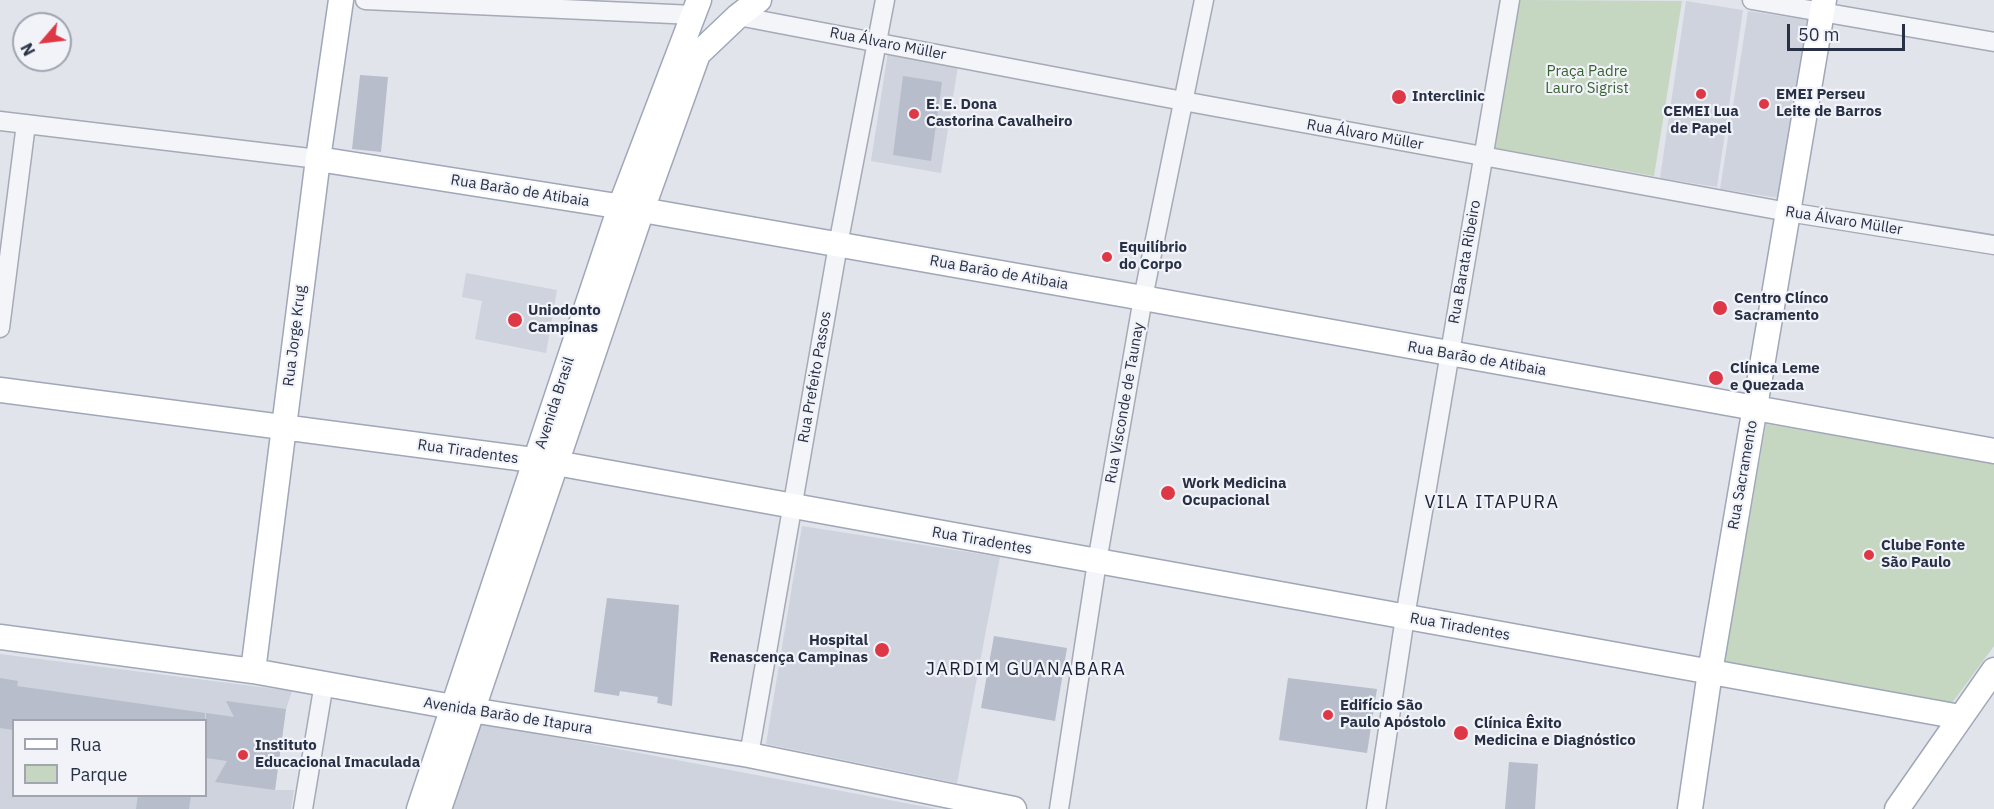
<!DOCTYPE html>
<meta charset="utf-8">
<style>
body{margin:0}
#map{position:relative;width:1994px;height:809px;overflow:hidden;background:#e1e4eb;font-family:"IBM Plex Sans",sans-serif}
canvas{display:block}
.legend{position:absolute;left:12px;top:719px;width:195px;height:78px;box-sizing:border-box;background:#f1f3f8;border:2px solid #a0a5b0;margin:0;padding:8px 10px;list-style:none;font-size:18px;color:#273045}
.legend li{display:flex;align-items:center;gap:12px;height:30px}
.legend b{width:30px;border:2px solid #a0a5b0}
.north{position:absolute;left:12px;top:12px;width:60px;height:60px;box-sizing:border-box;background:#f1f3f8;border:2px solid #a0a5b0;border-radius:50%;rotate:242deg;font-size:16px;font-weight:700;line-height:24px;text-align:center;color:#273045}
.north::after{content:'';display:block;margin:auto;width:21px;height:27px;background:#de3847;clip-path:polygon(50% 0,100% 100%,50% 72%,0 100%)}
.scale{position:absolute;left:1787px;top:24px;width:118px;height:27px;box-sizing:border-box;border:3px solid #273045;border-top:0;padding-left:8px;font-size:18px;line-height:21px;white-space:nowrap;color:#273045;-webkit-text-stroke:4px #f1f3f8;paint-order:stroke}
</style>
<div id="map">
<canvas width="1994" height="809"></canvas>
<ul class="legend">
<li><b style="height:8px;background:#fff"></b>Rua</li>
<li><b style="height:16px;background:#c5d6c1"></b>Parque</li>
</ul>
<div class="north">N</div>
<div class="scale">50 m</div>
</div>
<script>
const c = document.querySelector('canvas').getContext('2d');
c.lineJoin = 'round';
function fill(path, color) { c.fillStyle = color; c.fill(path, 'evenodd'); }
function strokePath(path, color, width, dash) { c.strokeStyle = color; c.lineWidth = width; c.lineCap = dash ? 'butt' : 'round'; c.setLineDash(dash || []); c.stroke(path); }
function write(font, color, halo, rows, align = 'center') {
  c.font = font + ' "IBM Plex Sans",sans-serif'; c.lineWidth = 4.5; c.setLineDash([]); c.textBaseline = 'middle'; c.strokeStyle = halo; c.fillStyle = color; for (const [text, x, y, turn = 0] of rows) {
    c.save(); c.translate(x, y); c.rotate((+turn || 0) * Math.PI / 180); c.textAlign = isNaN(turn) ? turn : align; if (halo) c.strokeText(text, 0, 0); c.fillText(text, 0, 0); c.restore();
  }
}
const built = new Path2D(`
 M1686,1L1743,10L1717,187L1660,178Z
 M1748,11L1807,20L1779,198L1720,189Z
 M888,52L958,66L941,173L871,161Z
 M466,273L557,290L546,353L475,339L482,301L462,297Z
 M802,526L1000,557L957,783L766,744Z
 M0,654L292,691L286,709L275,790H294L291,809H0ZM14,720H206V796H14Z
 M480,723L937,809H452Z`);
const green = new Path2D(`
 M1517,0L1682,1L1654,176L1495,148Z
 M1766,424L1994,463V646L1952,703L1724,665Z`);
const building = new Path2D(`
 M360,75L388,77L381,152L352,149Z
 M903,76L942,82L931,161L893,155Z
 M607,598L679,605L672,706L657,703L658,697L620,691L619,696L594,692Z
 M994,636L1067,648L1055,721L981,708Z
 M0,678L18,681L17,686L205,713V720H14V730L0,728Z
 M1288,678L1377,689L1367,753L1279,740Z
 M226,701L286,709L275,790L215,782L227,761L206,758V713L234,717Z
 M1509,762L1538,764L1535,809H1505Z
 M138,795H191L189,809H136Z`);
const minor = new Path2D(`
 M365,0L694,15
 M1752,0L1994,42
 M738,16L1183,101L1788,212L1994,245
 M0,121L318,159
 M0,328L26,124
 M749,755L838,245L885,0
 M303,809L324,683
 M1059,809L1097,562L1143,298L1204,0
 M1376,809L1405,617L1510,0`);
const major = new Path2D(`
 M318,159L642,210L1143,298L1994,451
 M0,390L556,463L1960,717
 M0,637L253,671L453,707L749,755L1014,809
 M253,671L318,159L341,0
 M419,809L620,207L699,0
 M439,809L642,210L698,54L738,16L759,0
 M1690,809L1710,672L1824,0
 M1897,809L1994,670`);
const markers = [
 [1701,94,6,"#de3847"],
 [1399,97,8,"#de3847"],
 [1764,104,6,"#de3847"],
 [914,114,6,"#de3847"],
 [1107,257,6,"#de3847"],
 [1720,308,8,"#de3847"],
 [515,320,8,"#de3847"],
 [1716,378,8,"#de3847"],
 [1168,493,8,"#de3847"],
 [1869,555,6,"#de3847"],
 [882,650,8,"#de3847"],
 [1328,715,6,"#de3847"],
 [1461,733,8,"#de3847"],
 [243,755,6,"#de3847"]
];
const streetNames = [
 ["Rua Álvaro Müller",888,44,11],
 ["Rua Álvaro Müller",1365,135,10],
 ["Rua Barão de Atibaia",520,191,9],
 ["Rua Álvaro Müller",1844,221,9],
 ["Rua Barata Ribeiro",1465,262,-80],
 ["Rua Barão de Atibaia",999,273,10],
 ["Rua Jorge Krug",295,336,-83],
 ["Rua Barão de Atibaia",1477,359,10],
 ["Rua Prefeito Passos",815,377,-80],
 ["Avenida Brasil",555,403,-72],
 ["Rua Visconde de Taunay",1125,403,-80],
 ["Rua Tiradentes",468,452,8],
 ["Rua Sacramento",1743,475,-80],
 ["Rua Tiradentes",982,541,10],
 ["Rua Tiradentes",1460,627,10],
 ["Avenida Barão de Itapura",508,716,9]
];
const parkNames = [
 ["Praça Padre",1587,72],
 ["Lauro Sigrist",1587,89]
];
const poiNames = [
 ["EMEI Perseu",1776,95],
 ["Leite de Barros",1776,112],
 ["Interclinic",1412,97],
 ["E. E. Dona",926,105],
 ["Castorina Cavalheiro",926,122],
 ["CEMEI Lua",1701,112,"center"],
 ["de Papel",1701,129,"center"],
 ["Equilíbrio",1119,248],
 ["do Corpo",1119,265],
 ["Centro Clínco",1734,299],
 ["Sacramento",1734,316],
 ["Uniodonto",528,311],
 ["Campinas",528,328],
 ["Clínica Leme",1730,369],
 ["e Quezada",1730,386],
 ["Work Medicina",1182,484],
 ["Ocupacional",1182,501],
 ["Clube Fonte",1881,546],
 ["São Paulo",1881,563],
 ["Hospital",868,641,"right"],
 ["Renascença Campinas",868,658,"right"],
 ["Edifício São",1340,706],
 ["Paulo Apóstolo",1340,723],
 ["Clínica Êxito",1474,724],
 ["Medicina e Diagnóstico",1474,741],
 ["Instituto",255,746],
 ["Educacional Imaculada",255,763]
];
const quarterNames = [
 ["VILA ITAPURA",1492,503],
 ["JARDIM GUANABARA",1026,670]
];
fill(built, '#ced3dd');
fill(green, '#c5d6c1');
fill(building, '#b7bdca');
strokePath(minor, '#a5aab6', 21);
strokePath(major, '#9fa7b8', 27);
strokePath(minor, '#f4f5f9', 18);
strokePath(major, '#fff', 24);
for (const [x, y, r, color] of markers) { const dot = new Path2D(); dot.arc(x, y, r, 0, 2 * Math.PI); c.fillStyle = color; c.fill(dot); strokePath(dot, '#f1f3f8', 2); }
write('15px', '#273045', '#f1f3f8', streetNames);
write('15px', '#396233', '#f1f3f8', parkNames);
write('bold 15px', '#273045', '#f1f3f8', poiNames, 'left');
c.letterSpacing = '1.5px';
write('18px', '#192136', '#f1f3f8', quarterNames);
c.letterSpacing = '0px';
</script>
